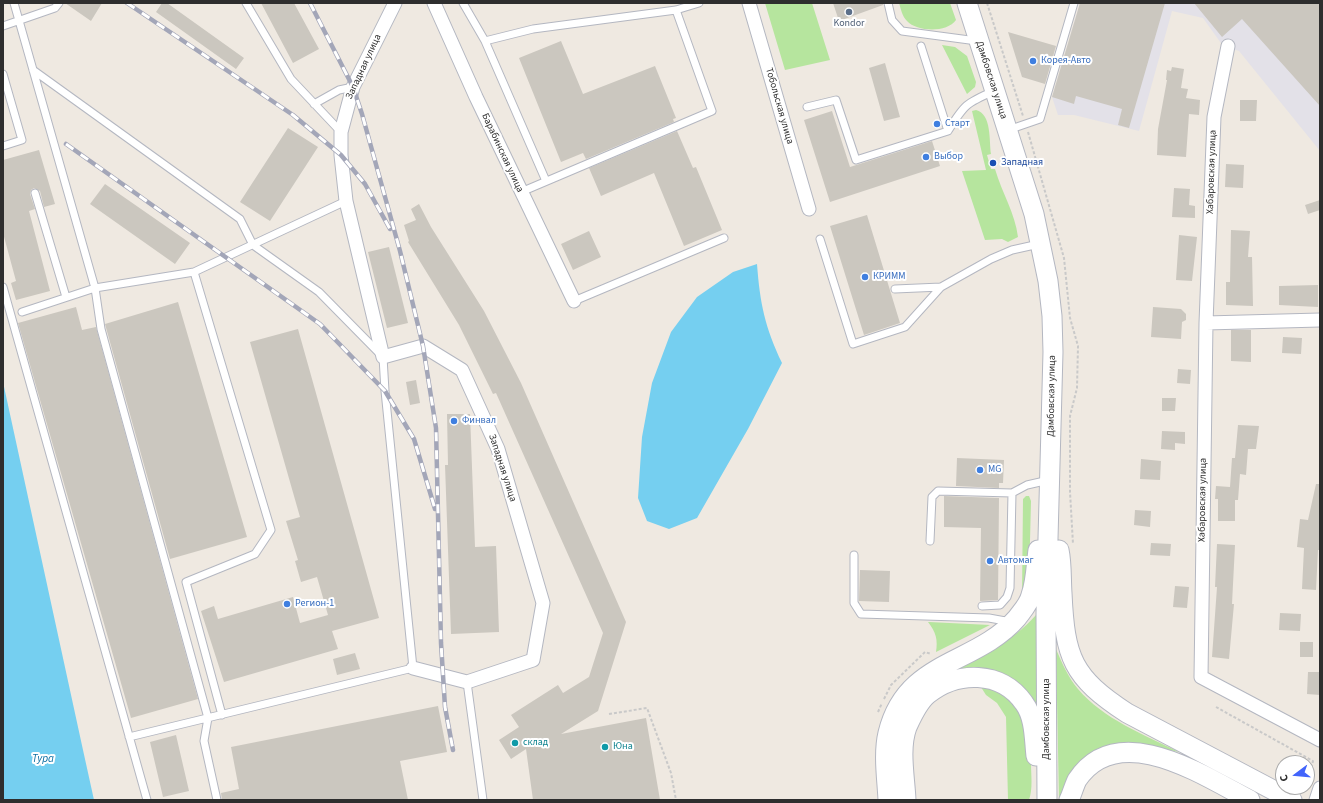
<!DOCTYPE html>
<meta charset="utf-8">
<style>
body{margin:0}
#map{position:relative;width:1323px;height:803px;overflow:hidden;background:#efe9e1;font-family:"Source Sans 3",sans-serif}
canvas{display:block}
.frame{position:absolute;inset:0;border:4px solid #2e2e2e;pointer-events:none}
.north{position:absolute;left:1275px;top:755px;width:40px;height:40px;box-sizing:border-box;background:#fff;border:1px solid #ababab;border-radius:50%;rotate:254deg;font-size:11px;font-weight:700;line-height:16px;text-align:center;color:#2e2e2e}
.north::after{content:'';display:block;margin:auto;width:14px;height:18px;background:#4264fb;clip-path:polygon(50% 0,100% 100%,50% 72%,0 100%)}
</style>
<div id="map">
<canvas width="1323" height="803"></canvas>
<div class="frame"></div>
<div class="north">С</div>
</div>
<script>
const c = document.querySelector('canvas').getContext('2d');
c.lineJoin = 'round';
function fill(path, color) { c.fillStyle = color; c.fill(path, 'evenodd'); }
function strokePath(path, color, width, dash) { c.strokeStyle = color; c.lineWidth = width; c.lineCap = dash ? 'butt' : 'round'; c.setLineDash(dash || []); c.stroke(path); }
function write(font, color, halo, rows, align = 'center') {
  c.font = font + ' "Source Sans 3",sans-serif'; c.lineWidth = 4; c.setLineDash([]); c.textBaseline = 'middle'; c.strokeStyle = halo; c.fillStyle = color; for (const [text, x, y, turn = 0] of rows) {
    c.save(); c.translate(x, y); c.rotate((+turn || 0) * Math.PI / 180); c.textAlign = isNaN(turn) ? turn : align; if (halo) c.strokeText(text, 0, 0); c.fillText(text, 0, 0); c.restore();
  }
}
const industrial = new Path2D(`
 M1080,3H1320V151L1239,51L1223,46L1203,18L1172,11L1139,131L1074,115H1058L1052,97Z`);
const green = new Path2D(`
 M765,3H812L830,60L785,70Z
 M899,3H950L956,20C947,33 917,32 907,21C902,16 901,9 899,3Z
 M942,45L955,47L967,56L976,82L975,87L967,94Z
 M976,110C992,114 989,141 991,154L987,155L991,169H995C1002,193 1015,213 1018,237L1008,242L1002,239L985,240L962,171L986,170L972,111Z
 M1026,496H1029L1031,501L1029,581L1022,596L1023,499Z
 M1036,615V703C1009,672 994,665 954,670C985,652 1011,643 1036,615Z
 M928,622H929L990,625L936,652C938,640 936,632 928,622Z
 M1056,649C1062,663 1068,677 1078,689C1103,719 1145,735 1179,752L1139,744L1067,780L1059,800Z
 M979,684C985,686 992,686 997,689C1025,703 1029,735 1031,763C1031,776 1033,788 1029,800H1008L1006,717L997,703L986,695Z`);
const water = new Path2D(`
 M757,264C760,304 765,327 782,363L748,429L697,518L669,529L647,521L638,498L642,437L652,383L671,332L697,297L733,272Z
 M3,382L83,750L94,800H3Z`);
const building = new Path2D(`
 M65,3H102L91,21Z
 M162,3H167L244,58L236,69L156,12Z
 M261,3H294L319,49L293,63Z
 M833,3H883V5L839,21Z
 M1080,3H1165L1129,128L1118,125L1122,109L1076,96L1074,104L1052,97Z
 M1194,3H1320V106L1242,19L1222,37Z
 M1008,32L1056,46L1045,84L1022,77Z
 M561,41L583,94L655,66L676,118L673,119L674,122L586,159L583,153L561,162L519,58Z
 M885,63L900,117L884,121L869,68Z
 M1172,67L1184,69L1181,88L1188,89L1186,98L1200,100L1199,115L1189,114L1186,157L1157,155L1158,129L1167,80H1166L1167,70L1171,71Z
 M1240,100H1257L1256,121H1240Z
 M832,111L850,167L932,141L940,166L830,202L804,120Z
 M288,128L318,147L270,221L240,202Z
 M677,131L693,168L696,167L722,230L684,246L654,173L601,196L589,168Z
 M39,150L55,204L44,207L40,191L34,188L31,190L30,194L35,209L29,211L50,291L16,300L11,283L16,281L3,233V160Z
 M1226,164L1244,165L1243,188L1225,187Z
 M105,184L190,243L175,264L90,204Z
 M1174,188L1190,189L1189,205L1195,206V218L1172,217Z
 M1320,200V210L1308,214L1305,205Z
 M419,204L431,227L484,311L521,383L626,622L598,711L561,734L646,718L660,800H533L526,749L511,759L499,740L519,727L511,715L558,685L563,693L589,677L603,633L496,393L493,394L459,325L408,242L409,241L404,225L416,220L411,209Z
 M867,215L900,323L864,335L830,226Z
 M1231,230L1250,231L1248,257H1252L1253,306L1226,305V282H1230Z
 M589,231L601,257L573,270L561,244Z
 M1179,235L1197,237L1192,281L1176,280Z
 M389,247L408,323L387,328L368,252Z
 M1318,285V307L1279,305V286Z
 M178,302L247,537L170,559L105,324Z
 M76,307L82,330L96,327L198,699L131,718L18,323Z
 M1153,307L1181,309L1186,314V320L1182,322L1181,339L1151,337Z
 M298,329L379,618L332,631L338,649L224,682L201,611L214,606L218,619L293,597L300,623L328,615L317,577L301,582L295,561L298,560L286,521L300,517L250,342Z
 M1231,330H1251V362L1231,361Z
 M1283,337L1302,338L1301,354L1282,353Z
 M1178,369L1191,370L1190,384L1177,383Z
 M416,380L420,403L410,405L406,382Z
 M1162,398H1176L1175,411H1162Z
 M447,414H470L475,547L496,546L499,632L451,634L445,465H448Z
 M1238,425L1259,426L1256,449H1248L1246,475L1240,474L1238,500H1235V521H1218V499H1215L1216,486L1230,487L1232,458H1235Z
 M1162,431L1185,432V444L1175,443V450L1161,449Z
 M957,458L1004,460L1003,483H999V488L956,486Z
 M1141,459L1161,461L1160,480L1140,479Z
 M1316,484H1320V550H1318L1316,590L1302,589L1304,548L1297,547L1300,519L1308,520Z
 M944,496L999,498L998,600L980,601L981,528L944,527Z
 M1135,510L1151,511L1150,527L1134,525Z
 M1151,543L1171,544L1170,556L1150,555Z
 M1217,544L1235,545L1232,604H1234L1229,659L1212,657L1217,587H1215Z
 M860,570L890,571L889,602L859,601Z
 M1175,586L1189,587L1187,608L1173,607Z
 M1280,613L1301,614L1300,631L1279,630Z
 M1300,642H1313V657H1300Z
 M355,653L360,669L337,675L333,659Z
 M1308,672H1320V695L1307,694Z
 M438,706L447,752L400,761L408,800H222L221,793L239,789L231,747Z
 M176,735L189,791L163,797L150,742Z`);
const path = new Path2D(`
 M987,3L1023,116
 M1028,132L1064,258L1070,318L1078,346L1077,388L1070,416V492L1073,544
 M884,699L891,685L925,652L931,654
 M1216,707L1313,761L1307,784
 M878,712L882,703
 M609,714L647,708L671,773L676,800`);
const service = new Path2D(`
 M14,3L95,288L101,329L208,718L204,741L217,800
 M246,3L291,79L341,132
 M463,3L485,41L546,181
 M888,3L892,20L902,31L977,41
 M3,26L55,8L59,3
 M485,41L533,29L676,10L699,3
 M921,46L948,131
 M33,70L240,219L253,245L319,292L383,357L385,391L413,668L129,737
 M3,74L22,140L3,146
 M314,104L339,90L353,87
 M807,107L836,100L856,160L948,131C964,105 966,103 994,91
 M1008,130L1040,119L1074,3
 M521,192L712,111L676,10
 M35,193L66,297
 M820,239L853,344L905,327L941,287
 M194,272L271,530L255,554L186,582L222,715
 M3,287L147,800
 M895,289L941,287L991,259L1012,250L1039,244
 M574,301L724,238
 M22,312L95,288L194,272L346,201
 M930,541L932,497L938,491L1012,493L1027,485L1049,480
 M854,555V603L861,614L989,618L1011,622
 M982,606L1000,605L1007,597L1010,588L1012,493
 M467,682L483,800`);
const minor = new Path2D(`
 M395,3L353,87L341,132V155L346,201L383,357L423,346L462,370L498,449L543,603L533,660L467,682L413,668
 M434,3L476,97L574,301
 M749,3L809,209
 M1228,46L1214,117L1206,323L1201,677L1320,740
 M1206,323L1320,320
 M1316,800L1320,788`);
const secondary = new Path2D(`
 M967,3L1034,214L1048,281L1052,316L1053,352L1046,613L1047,800
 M1059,550C1062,564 1061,579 1062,593C1065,658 1072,677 1127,713L1292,800
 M888,800C887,779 883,754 888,733C906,659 975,666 1017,618C1022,611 1029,604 1031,595C1036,581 1036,564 1038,550
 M906,800C905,777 899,749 907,727C912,716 918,702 928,694C957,671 1001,670 1024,703C1035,718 1034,739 1036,756
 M1069,800C1072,794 1074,786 1077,780C1118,718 1204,776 1250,800`);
const rail = new Path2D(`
 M127,3L293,115L341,155L365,184L390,229
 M310,3L353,87L362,114L400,251L423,346L436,428L441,643L445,707L453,750
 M66,144L320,324L385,391L414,439L435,509`);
const markers = [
 [849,12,4,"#5c6f8a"],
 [1033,61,4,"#3f7fe0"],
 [937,124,4,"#3f7fe0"],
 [926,157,4,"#3f7fe0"],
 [993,163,4,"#1a4fb4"],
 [865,277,4,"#3f7fe0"],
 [454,421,4,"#3f7fe0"],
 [980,470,4,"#3f7fe0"],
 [990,561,4,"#3f7fe0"],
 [287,604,4,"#3f7fe0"],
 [515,743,4,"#0f9aa8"],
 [605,747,4,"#0f9aa8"]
];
const serviceNames = [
 ["Kondor",849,24]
];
const shopNames = [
 ["Корея-Авто",1041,61],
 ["Старт",945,124],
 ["Выбор",934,157],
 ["КРИММ",873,277],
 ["Финвал",462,421],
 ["MG",988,470],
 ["Автомаг",998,561],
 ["Регион-1",295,604]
];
const streetNames = [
 ["Западная улица",364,67,-65],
 ["Дамбовская улица",991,80,72],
 ["Тобольская улица",779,106,74],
 ["Барабинская улица",502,153,65],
 ["Хабаровская улица",1212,172,-88],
 ["Дамбовская улица",1052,396,-89],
 ["Западная улица",502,468,72],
 ["Хабаровская улица",1203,500,-89],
 ["Дамбовская улица",1047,719,-90]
];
const transitNames = [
 ["Западная",1001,163]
];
const cultureNames = [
 ["склад",523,743],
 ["Юна",613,747]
];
const waterNames = [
 ["Тура",43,760]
];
fill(industrial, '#e3e1e8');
fill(green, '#b6e59e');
fill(water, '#75cff0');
fill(building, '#cbc7bf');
strokePath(service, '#b4b7c1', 9);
strokePath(minor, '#b4b7c1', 15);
strokePath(secondary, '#b4b7c1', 21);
strokePath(path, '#c9c9c9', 2, [3, 2]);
strokePath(service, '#fff', 7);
strokePath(minor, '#fff', 13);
strokePath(secondary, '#fff', 19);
strokePath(rail, '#a3a6b8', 4.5);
strokePath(rail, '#fff', 3, [9]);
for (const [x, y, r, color] of markers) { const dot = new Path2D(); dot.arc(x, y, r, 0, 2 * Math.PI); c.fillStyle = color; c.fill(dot); strokePath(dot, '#fff', 1.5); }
write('10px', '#4e5e75', '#fff', serviceNames);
write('10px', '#366cbe', '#fff', shopNames, 'left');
write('10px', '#2e2e2e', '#fff', streetNames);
write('10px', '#164399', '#fff', transitNames, 'left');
write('10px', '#0d838f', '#fff', cultureNames, 'left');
write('italic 11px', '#0d6fa3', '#fff', waterNames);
</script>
